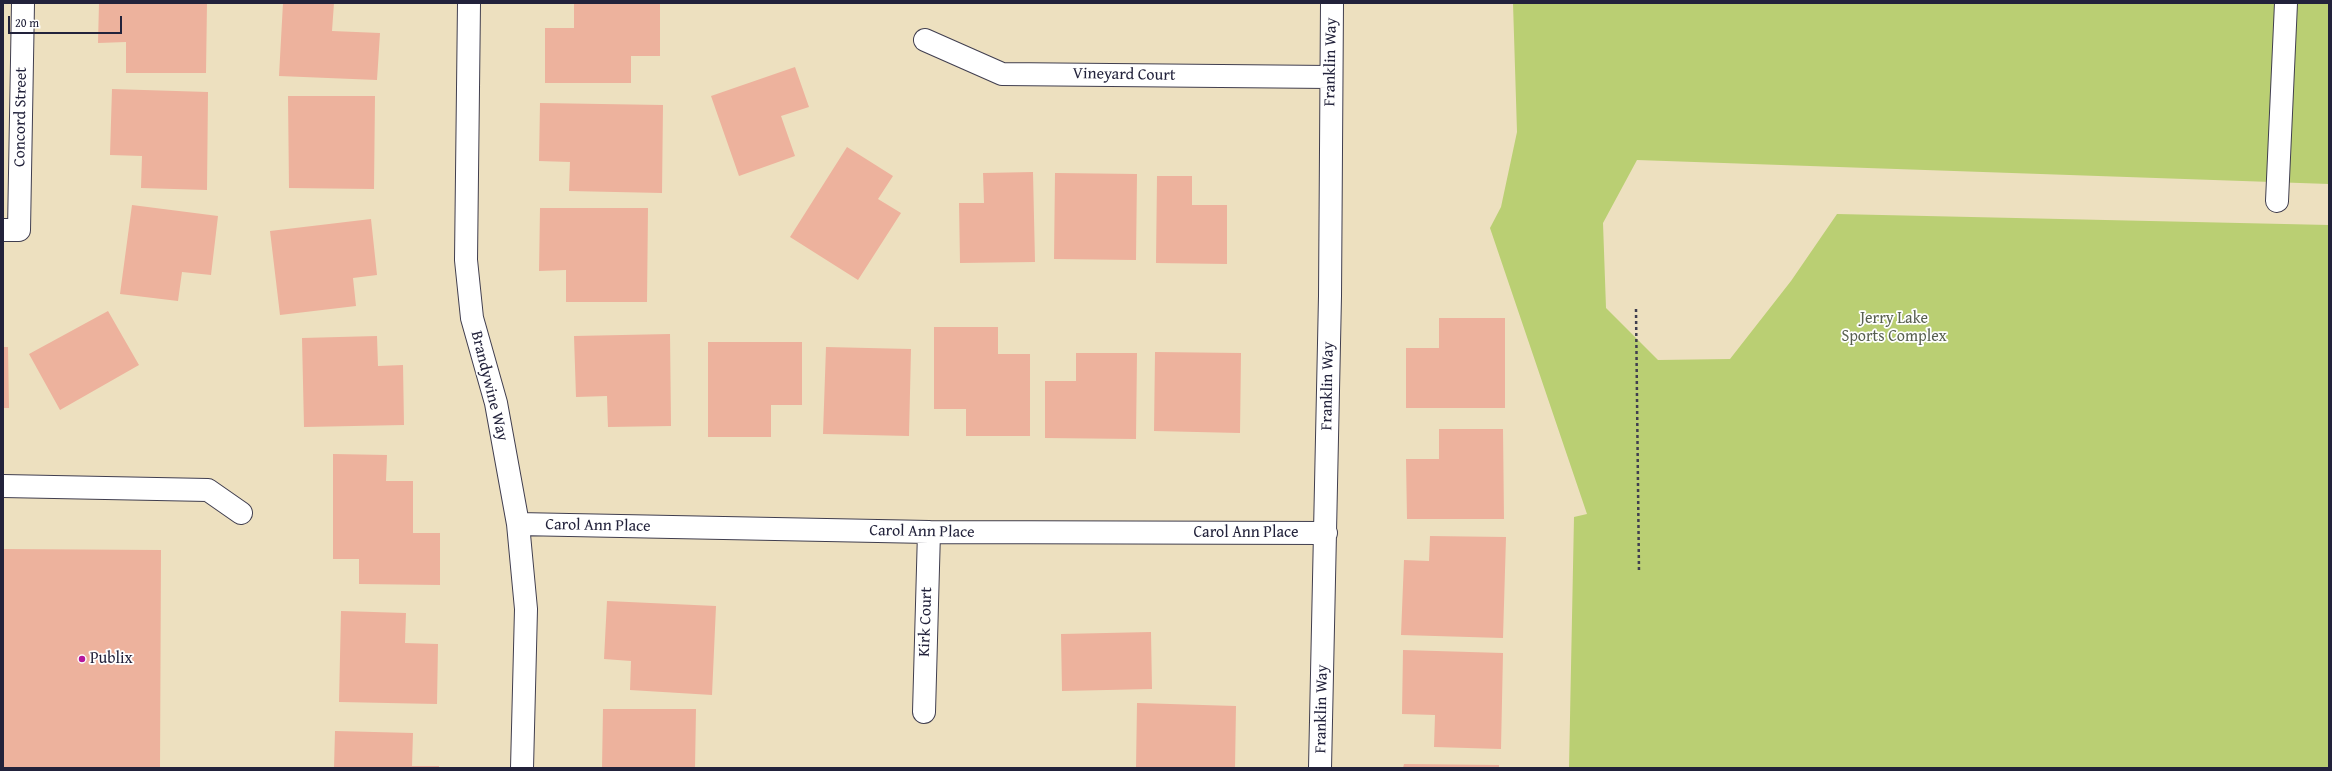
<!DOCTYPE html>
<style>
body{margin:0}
#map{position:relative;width:2332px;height:771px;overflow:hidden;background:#ede0bf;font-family:"Gentium Book Plus",serif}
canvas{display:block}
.frame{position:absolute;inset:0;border:4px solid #22223b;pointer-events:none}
.scale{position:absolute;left:8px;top:16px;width:114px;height:18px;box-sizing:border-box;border:2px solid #22223b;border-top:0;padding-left:5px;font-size:12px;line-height:14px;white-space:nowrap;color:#22223b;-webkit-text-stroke:3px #fff;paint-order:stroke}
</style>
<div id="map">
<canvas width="2332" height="771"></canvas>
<div class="frame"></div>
<div class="scale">20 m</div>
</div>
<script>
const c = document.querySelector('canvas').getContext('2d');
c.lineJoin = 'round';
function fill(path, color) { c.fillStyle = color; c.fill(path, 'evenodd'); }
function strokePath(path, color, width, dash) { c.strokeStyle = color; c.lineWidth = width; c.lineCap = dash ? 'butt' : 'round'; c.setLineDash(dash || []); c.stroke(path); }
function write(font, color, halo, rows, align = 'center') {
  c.font = font + ' "Gentium Book Plus",serif'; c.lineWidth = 3.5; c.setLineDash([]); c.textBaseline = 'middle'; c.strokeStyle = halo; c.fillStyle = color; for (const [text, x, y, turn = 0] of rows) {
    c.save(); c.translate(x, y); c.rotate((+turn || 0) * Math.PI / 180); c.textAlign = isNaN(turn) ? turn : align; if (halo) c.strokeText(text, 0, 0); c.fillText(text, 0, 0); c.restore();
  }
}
const green = new Path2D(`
 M1513,3H2329V184L1637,160L1603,223L1606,308L1658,360L1730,359L1791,281L1837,214L2329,225V768H1569L1574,517L1587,514L1490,228L1501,207L1517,132Z`);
const building = new Path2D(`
 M99,3H207L206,73H126V42L98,43Z
 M283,3H334L332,31L380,33L377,80L279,76Z
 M574,3H660V56H631V83H545V28H574Z
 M795,67L809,107L781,116L795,156L739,176L711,96Z
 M112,89L208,92L207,190L141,188L142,156L110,155Z
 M288,96H375L374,189L289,188Z
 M540,103L663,105L662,193L569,191L570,162L539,161Z
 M847,147L893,176L878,199L901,213L858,280L790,237Z
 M1033,172L1035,262L960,263L959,203H984L983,173Z
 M1055,173L1137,174L1136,260L1054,259Z
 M1157,176H1192V205H1227V264L1156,263Z
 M132,205L218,216L211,275L182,272L178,301L120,294Z
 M540,208H648L647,302H566V270L539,271Z
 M371,219L377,275L353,278L356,306L280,315L270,231Z
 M108,311L139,365L60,410L29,354Z
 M1439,318H1505V408H1406V348H1439Z
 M934,327H998V354H1030V436H966V409H934Z
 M670,334L671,426L608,427L607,396L576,397L574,336Z
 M377,336L378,366L403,365L404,425L304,427L302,338Z
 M708,342H802V405H771V437H708Z
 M3,347H8L9,408H3Z
 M826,347L911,349L909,436L823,434Z
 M1155,352L1241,353L1240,433L1154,431Z
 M1076,353H1137L1136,439L1045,438V381H1076Z
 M1439,429H1503L1504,519H1407L1406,459H1439Z
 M333,454L387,455L386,481H413V533H440V585L359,584V559H333Z
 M1430,536L1506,537L1503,638L1401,635L1404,560L1429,561Z
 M3,549L161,550L160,768H3Z
 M607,601L716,606L712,695L630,690L631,661L604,659Z
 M341,611L406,613L405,643L438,644L437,704L339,702Z
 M1151,632L1152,689L1062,691L1061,634Z
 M1403,650L1503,653L1501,749L1434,747L1435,715L1402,714Z
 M1137,703L1236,706L1235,768H1136Z
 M603,709H696L695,768H602Z
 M335,731L413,733L412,766H439V768H334Z
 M1404,764L1499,765V768H1403Z`);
const path = new Path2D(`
 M1636,309L1639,573`);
const minor = new Path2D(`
 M469,3L466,260L472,318L496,403L518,524L526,609L522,768
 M925,40L1002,74L1330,77
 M2277,201L2286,3
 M3,230H19L23,3
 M3,486L208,490L241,513
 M518,524L929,532L1326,533
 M924,712L929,532
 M1320,768L1330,296L1332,3`);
const markers = [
 [82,659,4,"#b5179e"]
];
const streetNames = [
 ["Franklin Way",1331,62,-89],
 ["Vineyard Court",1124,75,1],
 ["Concord Street",21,117,-89],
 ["Brandywine Way",489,386,76],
 ["Franklin Way",1328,386,-89],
 ["Carol Ann Place",598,526,1],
 ["Carol Ann Place",922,532,1],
 ["Carol Ann Place",1246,533],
 ["Kirk Court",926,622,-88],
 ["Franklin Way",1322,709,-89]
];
const parkNames = [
 ["Jerry Lake",1894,319],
 ["Sports Complex",1894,337]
];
const poiNames = [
 ["Publix",90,659]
];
fill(green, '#bacf73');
fill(building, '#edb29d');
strokePath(minor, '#403e4f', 24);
strokePath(path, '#403e4f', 2.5, [3, 3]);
strokePath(minor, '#fff', 22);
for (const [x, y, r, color] of markers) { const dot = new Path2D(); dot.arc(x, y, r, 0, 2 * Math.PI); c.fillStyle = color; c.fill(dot); strokePath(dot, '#fff', 1.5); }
write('16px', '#22223b', '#fff', streetNames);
write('16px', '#575f4f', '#fff', parkNames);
write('16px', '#22223b', '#fff', poiNames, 'left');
</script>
